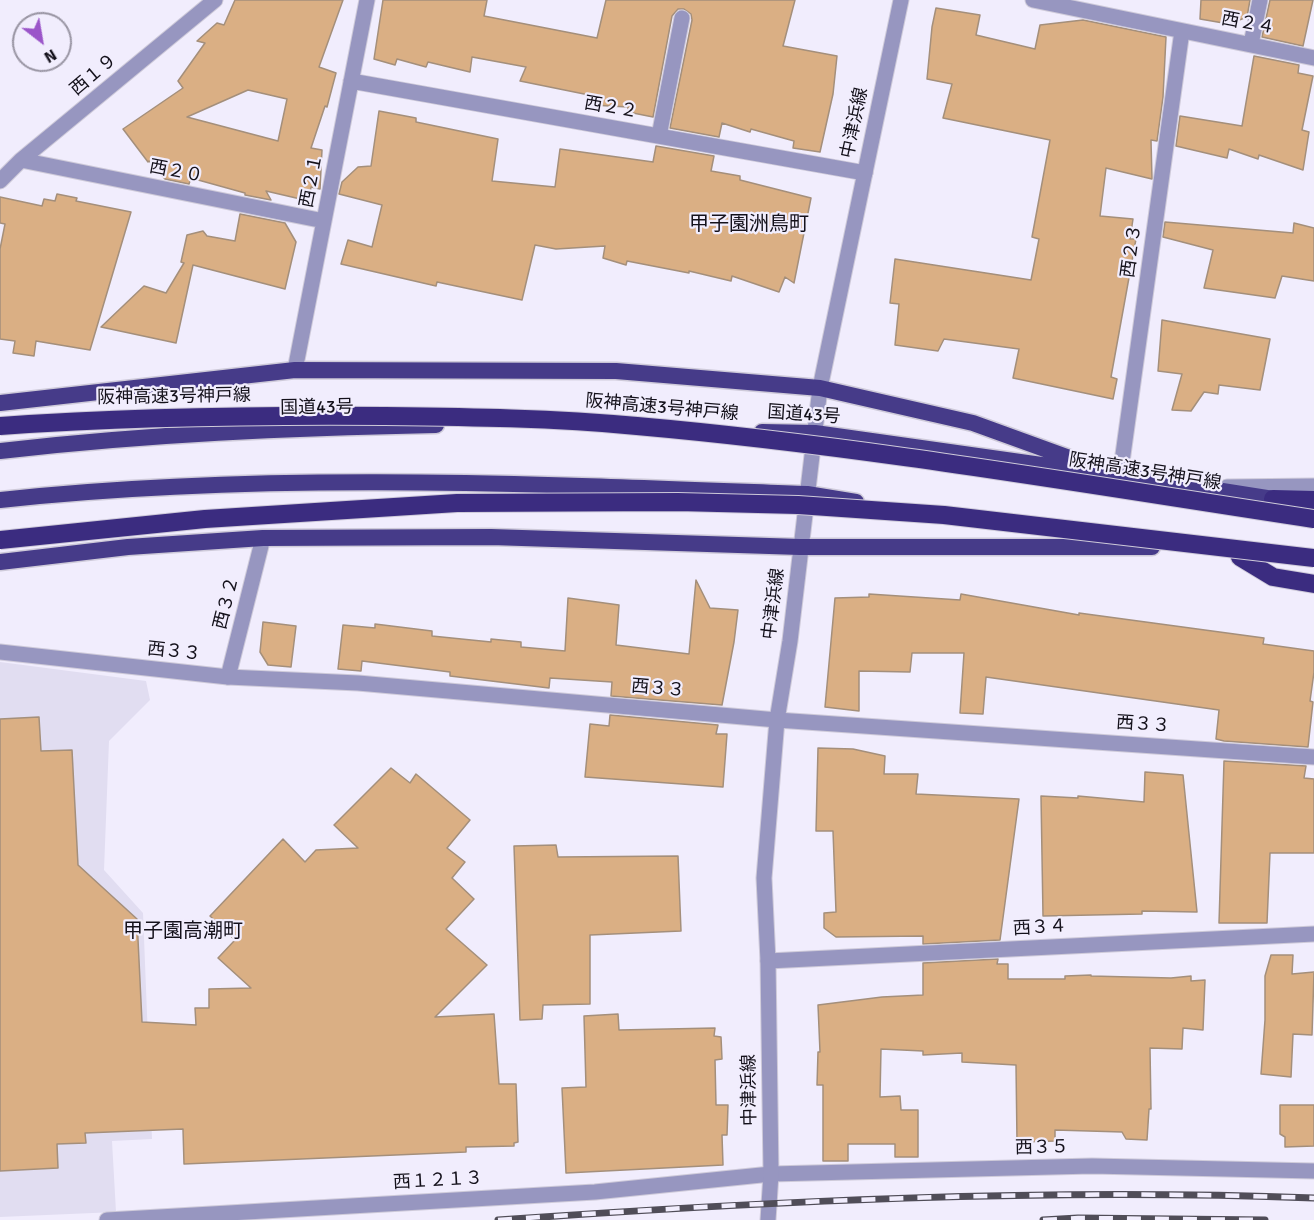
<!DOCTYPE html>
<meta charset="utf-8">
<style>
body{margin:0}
#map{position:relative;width:1314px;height:1220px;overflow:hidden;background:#f1edfd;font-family:Signika,sans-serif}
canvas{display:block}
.north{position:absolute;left:12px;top:12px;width:60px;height:60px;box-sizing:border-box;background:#f1edfd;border:2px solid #9995a3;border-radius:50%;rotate:149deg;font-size:16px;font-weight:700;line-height:24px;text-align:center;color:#14111b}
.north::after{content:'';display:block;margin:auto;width:21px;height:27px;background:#9b55c9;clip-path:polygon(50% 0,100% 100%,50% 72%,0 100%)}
</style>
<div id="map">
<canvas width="1314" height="1220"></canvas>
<div class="north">N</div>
</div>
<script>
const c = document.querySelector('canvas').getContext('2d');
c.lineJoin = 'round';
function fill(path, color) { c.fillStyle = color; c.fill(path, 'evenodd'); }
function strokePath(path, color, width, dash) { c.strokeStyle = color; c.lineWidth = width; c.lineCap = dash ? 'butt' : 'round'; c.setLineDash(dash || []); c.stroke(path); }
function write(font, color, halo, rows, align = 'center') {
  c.font = font + ' Signika,"Noto Sans JP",sans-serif'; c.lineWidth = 4.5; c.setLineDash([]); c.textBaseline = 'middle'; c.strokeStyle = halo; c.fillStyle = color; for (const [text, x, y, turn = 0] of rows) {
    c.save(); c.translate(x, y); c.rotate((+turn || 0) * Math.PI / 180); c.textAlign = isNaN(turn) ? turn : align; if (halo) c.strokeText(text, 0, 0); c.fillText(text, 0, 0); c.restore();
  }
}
const built = new Path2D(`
 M0,662L146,681L150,700L109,741L104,870L143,913L152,1139L112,1141L116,1212L0,1217Z`);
const building = new Path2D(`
 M235,0H343L319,67L336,73L327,107L325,106L311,148L322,150L320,189L311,187L309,201L266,191L271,200L245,195V193L191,178L189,184L165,179L149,161L148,162L123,129L183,88L178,81L205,43L197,41L217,23L224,25ZM248,90L287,99L278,141L187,117Z
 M383,0H487L484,16L597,38L606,0H795L783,46L837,56L833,94L820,152L793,148L794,141L751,129L750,132L722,123L719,137L670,128L692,20L691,14L684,9H678L672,16L653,117L628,112V107L592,105L594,96L520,81L526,67L472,57L470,72L428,62L426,67L397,59L395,65L374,59Z
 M1201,0H1250L1247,17L1229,24L1200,19Z
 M1270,0H1313L1303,46L1262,37Z
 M936,8L980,15L976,35L1035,49L1040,25L1083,20L1166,37L1163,97L1157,141L1151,140L1152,179L1106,168L1100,216L1133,219L1130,239H1136L1111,377L1117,379L1113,399L1013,378L1019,349L944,339L938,351L895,345L899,304L890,303L895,259L1031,280L1039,239L1032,237L1050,140L943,118L952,84L927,79L932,27Z
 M1254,56L1299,65L1298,73L1313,76L1302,130L1309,132L1303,170L1259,155L1258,159L1229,149L1227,158L1176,146L1180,116L1242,126Z
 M379,111L416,118V122L498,139L492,181L555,187L560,149L653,162L656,146L714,156L711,171L740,176V180L811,198L794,283L785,277L779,292L732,276L731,281L689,271V273L627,261L626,265L603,258L605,246L556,249L535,245L522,300L437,282L436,286L341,264L348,240L372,247L382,205L339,194L342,182L358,167L371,166Z
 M57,194L77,198L76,201L131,212L90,350L36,341L34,356L13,353L15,341L0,339V249L5,224L0,223V197L42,206L44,199L55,201Z
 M240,214L285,223L296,242L285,289L193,265L176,343L101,327L144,286L166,293L184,263L181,262L187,235L203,231L207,236L235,241Z
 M1165,222L1293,233L1294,223L1314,228V281L1282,276L1275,298L1204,288L1213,250L1163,237Z
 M1162,320L1270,339L1260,390L1219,385L1218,394L1204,392L1191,411L1172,410L1182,374L1158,371Z
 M696,580L710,608L738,610L734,642L722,705L611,696L612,682L550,678L549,688L450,676V672L362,661L361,671L338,669L343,625L375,628V624L432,631V636L491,642V639L521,642V647L565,651L568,598L619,605L616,645L689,654Z
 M869,594L960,600L961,594L1079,615V613L1264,638L1263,644L1314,651V672L1310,701L1313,702L1308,747L1224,741L1216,739L1219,710L986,677L983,714L960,713L964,653H912L910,672L859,671V711L825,707L835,598L869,597Z
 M263,622L296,626L291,667L268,665L260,652Z
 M610,715L718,725L716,734H727L723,787L585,777L590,724L609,726Z
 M39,717L41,751L72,750L78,865L137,919L142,1022L196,1025L195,1008H209V989L251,988L218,958L235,940L210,916L283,839L305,862L316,850L358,848L334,825L391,768L410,783L416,774L470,820L447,848L465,862L452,878L474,899L446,929L487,965L435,1017L494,1014L499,1084H516L518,1142L514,1143V1146L466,1147V1152L184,1164L183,1129L85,1133L86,1143L57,1144L58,1168L0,1171V719Z
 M818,748L853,749L885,756L884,774H918L916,794L1019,799L1000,940L923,944V936L836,937L824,928V913L836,912L833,831H816Z
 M1224,761L1306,766L1304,778L1314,779V853H1270L1267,923H1219Z
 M1145,772L1183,775L1197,912L1142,911V914L1043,916L1041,796L1078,798V796L1144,802Z
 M556,845L558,857L678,856L681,931L590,935V1004L543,1005L542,1019L520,1020L514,846Z
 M1271,955H1293L1292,974L1314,972L1312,1035L1293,1034L1291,1077L1261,1074L1265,1020V976Z
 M998,959L997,964H1008V979H1065V976L1091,975V976L1171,978L1191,976V981L1205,980L1203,1030L1183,1028L1182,1049L1150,1048L1151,1109H1149L1147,1140L1126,1139L1122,1132L1055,1130V1141L1017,1142L1016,1065L962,1062V1053L923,1055V1051L881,1049L880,1097L900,1096L901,1110H918V1157H895V1144H848V1161H823V1085H817L818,1052H820L818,1005L882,997L923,995V963Z
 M618,1014L619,1030L715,1028L714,1036L721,1037L722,1059L715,1060L716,1105H728L727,1135H722L723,1165L566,1173L562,1088L586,1087L584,1016Z
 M1280,1105H1314V1146L1285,1147V1137L1280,1134Z`);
const pedestrian = new Path2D(`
 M228,677L263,538`);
const minor = new Path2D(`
 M1033,0L1314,58
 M1251,44L1260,0
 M351,81L865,173
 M659,136L682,18
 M21,160L324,221
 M0,181L21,160L215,0
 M295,370L367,0
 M1120,476L1182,31
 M1227,487L1314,486
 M0,652L228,677L358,683L777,720L1314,757
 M768,961L1314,934
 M107,1220L595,1192L771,1174L1092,1166L1314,1171`);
const tertiary = new Path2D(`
 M768,1220L771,1174L768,961L764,878L777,720L790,641L820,388L901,0`);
const trunk = new Path2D(`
 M0,403L295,370L616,371L820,388L973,423L1086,464
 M762,432L815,433L1197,487L1286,501
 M0,451C147,434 289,428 436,425
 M0,500C268,471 538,484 807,494L856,502
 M0,562L128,547L263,538L491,537L800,547H1152`);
const motorway = new Path2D(`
 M1273,499L1314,500
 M1240,557L1273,577L1314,584`);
const rail = new Path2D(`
 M498,1220C769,1201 1042,1188 1314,1198
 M1043,1220L1078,1218L1265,1220`);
const motorwayBridge = new Path2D(`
 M0,426C128,417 256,415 385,416C469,417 553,418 637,426C864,446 1089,485 1314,519
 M0,540L205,519L457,503L678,502L798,505L944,515L1314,558`);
const streetNames = [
 ["西２４",1248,24,11],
 ["西１９",94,75,-40],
 ["西２２",611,108,10],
 ["中津浜線",855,123,-78],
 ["西２０",176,172,11],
 ["西２１",312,181,-79],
 ["西２３",1132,251,-82],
 ["阪神高速3号神戸線",174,397,-1],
 ["国道43号",317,408,-1],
 ["阪神高速3号神戸線",662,408,5],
 ["国道43号",804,415,4],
 ["阪神高速3号神戸線",1145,472,9],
 ["西３２",227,603,-76],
 ["中津浜線",774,604,-83],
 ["西３３",174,652,6],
 ["西３３",658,689,5],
 ["西３３",1143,725,4],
 ["西３４",1040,928,-3],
 ["中津浜線",750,1090,-91],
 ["西３５",1042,1148,-1],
 ["西１２１３",438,1181,-3]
];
const neighbourhoodNames = [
 ["甲子園洲鳥町",749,225],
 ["甲子園高潮町",183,932]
];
fill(built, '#e1ddf1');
fill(building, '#daaf84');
strokePath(building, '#a48f7b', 1.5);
strokePath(pedestrian, '#cecad9', 17);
strokePath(minor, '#cecad9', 17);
strokePath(tertiary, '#cecad9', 17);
strokePath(trunk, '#cecad9', 19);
strokePath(motorway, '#cecad9', 20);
strokePath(pedestrian, '#9796c0', 15);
strokePath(minor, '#9796c0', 15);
strokePath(tertiary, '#9796c0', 15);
strokePath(trunk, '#463b89', 16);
strokePath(motorway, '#3b2c80', 18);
strokePath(rail, '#504d58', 7);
strokePath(rail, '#f1edfd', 4.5, [14]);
strokePath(motorwayBridge, '#cecad9', 20, []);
strokePath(motorwayBridge, '#3b2c80', 18);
write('18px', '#14111b', '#f1edfd', streetNames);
write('20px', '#14111b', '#f1edfd', neighbourhoodNames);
</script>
